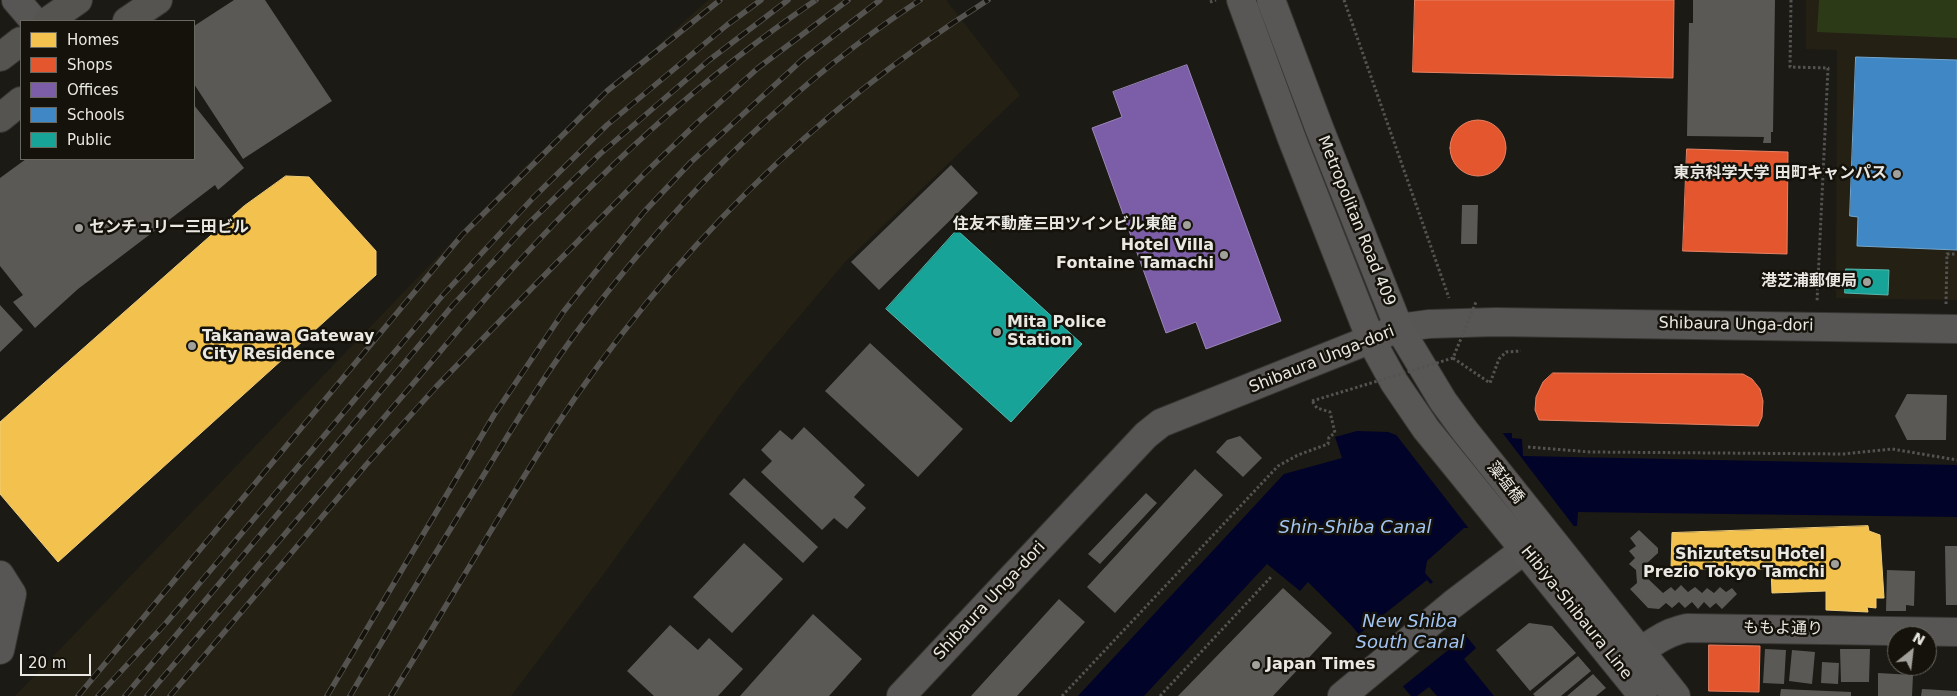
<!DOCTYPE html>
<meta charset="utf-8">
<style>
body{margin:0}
#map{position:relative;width:1957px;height:696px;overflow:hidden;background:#1b1a15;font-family:"DejaVu Sans",sans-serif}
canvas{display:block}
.legend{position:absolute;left:20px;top:20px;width:175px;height:140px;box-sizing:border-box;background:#14120a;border:1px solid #696860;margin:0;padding:6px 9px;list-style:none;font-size:15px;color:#e9e8e2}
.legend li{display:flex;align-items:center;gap:10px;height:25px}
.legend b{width:25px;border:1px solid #696860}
.north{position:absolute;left:1887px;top:626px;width:50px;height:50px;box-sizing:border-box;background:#14120a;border:1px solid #696860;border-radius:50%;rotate:29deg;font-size:14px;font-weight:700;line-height:20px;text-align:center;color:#e9e8e2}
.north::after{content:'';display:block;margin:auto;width:18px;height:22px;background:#a1a09a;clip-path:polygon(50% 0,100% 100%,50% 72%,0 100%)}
.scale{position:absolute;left:20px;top:654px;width:71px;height:22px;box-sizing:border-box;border:2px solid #e9e8e2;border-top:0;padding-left:6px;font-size:15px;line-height:18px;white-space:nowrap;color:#e9e8e2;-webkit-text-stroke:4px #14120a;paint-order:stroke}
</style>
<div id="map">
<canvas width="1957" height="696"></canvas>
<ul class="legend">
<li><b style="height:14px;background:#f2c14e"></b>Homes</li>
<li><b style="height:14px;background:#e4572e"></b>Shops</li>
<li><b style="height:14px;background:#7b5ea7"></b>Offices</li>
<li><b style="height:14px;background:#3f88c5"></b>Schools</li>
<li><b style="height:14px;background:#17a398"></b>Public</li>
</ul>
<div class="north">N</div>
<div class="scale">20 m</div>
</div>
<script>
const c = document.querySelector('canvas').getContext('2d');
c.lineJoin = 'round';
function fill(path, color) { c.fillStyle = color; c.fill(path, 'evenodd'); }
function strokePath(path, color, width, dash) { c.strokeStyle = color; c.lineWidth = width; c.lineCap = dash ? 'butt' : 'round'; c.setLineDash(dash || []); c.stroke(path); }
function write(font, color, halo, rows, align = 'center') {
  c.font = font + ' "DejaVu Sans","Noto Sans JP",sans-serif'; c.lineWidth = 5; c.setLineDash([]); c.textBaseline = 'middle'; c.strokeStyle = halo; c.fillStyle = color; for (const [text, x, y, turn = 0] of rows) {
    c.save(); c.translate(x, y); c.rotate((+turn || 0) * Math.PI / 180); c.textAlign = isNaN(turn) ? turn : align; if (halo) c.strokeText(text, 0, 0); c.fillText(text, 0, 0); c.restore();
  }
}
const built = new Path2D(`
 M708,0H946L1020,95L846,261L739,388L608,568L511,696H15L526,165Z
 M1806,0H1957V300L1836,298L1837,50L1806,49Z`);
const green = new Path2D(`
 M1819,0H1957V38L1817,32Z`);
const water = new Path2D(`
 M1357,431L1388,432L1399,436L1512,433V438L1522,439L1523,456L1957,465V517L1578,512L1577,526L1464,528L1427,561L1425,573L1433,582L1426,587L1476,648L1464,659L1494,696H1437L1429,687L1417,696H1411L1351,625L1308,582L1300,591L1267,564L1144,696H1078L1284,474L1342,458L1335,437Z`);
const pier = new Path2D(`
 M1501,431L1576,529L1470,530L1394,432L1399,434Z
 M1427,580L1432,586L1430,587L1468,634L1401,688L1357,636Z`);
const homes = new Path2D(`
 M286,176L309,177L376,251V275L58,562L0,494V422L244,206Z
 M1868,526L1869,531L1880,535L1884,598H1876V608L1867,607L1868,612L1826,610V591L1772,593L1771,569H1671L1672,533Z`);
const shops = new Path2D(`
 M1415,0H1674L1673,78L1413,72Z
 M1450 148a28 28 0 1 1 56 0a28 28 0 1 1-56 0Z
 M1687,149L1788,152L1787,254L1683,251Z
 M1553,373L1743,374L1752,379L1760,389L1763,401L1762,417L1758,426L1539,420L1535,410L1536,397L1543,382Z
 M1709,645L1760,646L1759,692L1709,691Z`);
const offices = new Path2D(`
 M1187,65L1281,321L1206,349L1196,322L1166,333L1092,128L1122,117L1113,92Z`);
const schools = new Path2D(`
 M1856,57L1957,60V250L1857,246L1858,217L1850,216Z`);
const public = new Path2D(`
 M957,230L1082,344L1011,422L886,309Z
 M1846,269L1889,270L1888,295L1845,293Z`);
const building = new Path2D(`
 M234,0H265L332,101L243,159L194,84V26Z
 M1693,0H1775L1773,132H1771V143H1763L1764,137L1687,136L1689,23H1693Z
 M194,105L244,168L218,190L215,185L78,289L35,328L13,302L23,295L0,266V178L26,159H194Z
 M951,165L978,193L879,290L851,262Z
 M1462,205H1478L1477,244H1461Z
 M0,305L23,330L0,352Z
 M870,343L963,429L918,477L825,391Z
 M1907,394L1947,395L1946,440H1907L1895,416Z
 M804,427L865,485L854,497L866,508L847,529L834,518L822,530L761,472L772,461L761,450L780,430L792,440Z
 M1240,436L1262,458L1243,477L1216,452L1227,440Z
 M1195,469L1223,495L1115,613L1087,587Z
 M744,478L818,547L803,563L729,494Z
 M1146,493L1157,503L1100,564L1088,554Z
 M1639,530L1658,548V553L1646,564L1651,568L1644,575L1663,593L1671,587L1675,591L1681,585L1688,592L1695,587L1702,593L1707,588L1714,593L1720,587L1726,592L1732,588L1737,594L1722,609L1716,603L1710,608L1704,602L1698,609L1692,602L1685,608L1679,602L1672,608L1666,603L1659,609L1648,608L1630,589L1637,583L1636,570L1629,564L1635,558L1629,551L1636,546L1630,538Z
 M744,543L783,579L732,633L693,597Z
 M1945,546H1957V605H1946Z
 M1887,570L1915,571L1914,606L1906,605V611H1886Z
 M1283,588L1332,633L1273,696H1178Z
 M1059,599L1085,622L1017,696H971Z
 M813,614L862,659L829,696H740Z
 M1529,623L1552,626L1576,653L1530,691L1496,650Z
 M670,625L698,650L709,638L743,669L718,696H654L627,671Z
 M1765,649L1786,650L1784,684L1763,683Z
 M1840,649H1870L1869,682H1841Z
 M1792,650L1815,652L1812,684L1789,681Z
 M1578,656L1591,671L1561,696H1535L1533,694Z
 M1822,662L1839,663L1838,684L1821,683Z
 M1878,673L1913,675L1912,696H1878Z
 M1593,674L1606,688L1596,696H1567Z
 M1781,689L1851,692V696H1780Z
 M1922,689L1957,691V696H1921Z`);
const path = new Path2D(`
 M1344,0L1449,298
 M1791,0L1790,67L1828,68L1817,302
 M1210,2L1216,0
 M1946,304L1947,254H1957
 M1453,358L1490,383L1499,359L1506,352L1521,351
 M1528,447L1590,452L1844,454L1892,449L1957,460
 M1062,696L1278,466L1298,455L1328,444L1329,437L1335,433L1330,412L1317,408L1312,401
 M1160,696L1271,577`);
const minor = new Path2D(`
 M16,0L34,21
 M0,575L12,594L0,650
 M1623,666C1643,650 1661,633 1687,628L1957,632
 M901,696L1146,435L1161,423L1399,328L1429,324L1496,322L1957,329
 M1342,696L1453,604L1524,550`);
const major = new Path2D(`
 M1241,0L1292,139L1371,340L1394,382L1426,429L1643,696
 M1271,0L1320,130L1399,328L1443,401L1465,431L1676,696`);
const highway = new Path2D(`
 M48,21L78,0
 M127,21L158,0
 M0,57L21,41
 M0,118L21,101`);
const rail = new Path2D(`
 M78,696L462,235L607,91L720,0
 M98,696L166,623L442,296L533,198L607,125L727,25L761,0
 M125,696L453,305L528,224L600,154L708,61L788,0
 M147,696C229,600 311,503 393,407C427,368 460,327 494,289C588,183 699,79 816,0
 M170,696L366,465L436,387L531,289L646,172L698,122L758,68L848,0
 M327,696L494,415L564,311L601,265L644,212L691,162L802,60L880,0
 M350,696C392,624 436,552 480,481C514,425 548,369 588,317C681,196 792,84 920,0
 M391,696C446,608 497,517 554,429C668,256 813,111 988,0`);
const pathBridge = new Path2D(`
 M1312,401L1453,358L1476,302`);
const markers = [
 [1897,174,5,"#a1a09a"],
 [1187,225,5,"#a1a09a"],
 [79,228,5,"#a1a09a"],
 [1224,255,5,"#a1a09a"],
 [1867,282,5,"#a1a09a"],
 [997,332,5,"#a1a09a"],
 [192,346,5,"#a1a09a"],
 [1835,564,5,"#a1a09a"],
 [1256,665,5,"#a1a09a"]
];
const poiNames = [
 ["東京科学大学 田町キャンパス",1887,174],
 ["住友不動産三田ツインビル東館",1177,225],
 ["センチュリー三田ビル",89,228,"left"],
 ["Hotel Villa",1214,246],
 ["Fontaine Tamachi",1214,264],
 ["港芝浦郵便局",1857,282],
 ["Mita Police",1007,323,"left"],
 ["Station",1007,341,"left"],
 ["Takanawa Gateway",202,337,"left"],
 ["City Residence",202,355,"left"],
 ["Shizutetsu Hotel",1825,555],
 ["Prezio Tokyo Tamchi",1825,573],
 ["Japan Times",1266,665,"left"]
];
const streetNames = [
 ["Metropolitan Road 409",1356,221,68],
 ["Shibaura Unga-dori",1736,325,1],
 ["Shibaura Unga-dori",1322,360,-22],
 ["藻塩橋",1505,483,52],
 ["Shibaura Unga-dori",990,601,-47],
 ["Hibiya-Shibaura Line",1576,613,51],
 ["ももよ通り",1783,629,1]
];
const waterNames = [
 ["Shin-Shiba Canal",1355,528],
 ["New Shiba",1410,622],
 ["South Canal",1410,643]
];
fill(built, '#242114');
fill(green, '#2d3a17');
fill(water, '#020329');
fill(pier, '#1b1a15');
fill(homes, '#f2c14e');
strokePath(homes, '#efcd7a', 1);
fill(shops, '#e4572e');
strokePath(shops, '#e68264', 1);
fill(offices, '#7b5ea7');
strokePath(offices, '#9c87b9', 1);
fill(schools, '#3f88c5');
strokePath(schools, '#72a5ce', 1);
fill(public, '#17a398');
strokePath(public, '#56b8ae', 1);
fill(building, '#5b5955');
strokePath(minor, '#373633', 30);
strokePath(major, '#373633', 30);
strokePath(highway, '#373633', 30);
strokePath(path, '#545351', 3, [2.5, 2.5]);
strokePath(minor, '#585655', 28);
strokePath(major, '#595755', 28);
strokePath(highway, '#565451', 28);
strokePath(rail, '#545350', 5.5);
strokePath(rail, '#14120a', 4, [11]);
strokePath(pathBridge, '#545351', 3, [2.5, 2.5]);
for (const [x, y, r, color] of markers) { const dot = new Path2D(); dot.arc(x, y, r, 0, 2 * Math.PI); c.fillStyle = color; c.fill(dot); strokePath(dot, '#14120a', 2); }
write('bold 16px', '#e9e8e2', '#14120a', poiNames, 'right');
write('16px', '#e9e8e2', '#14120a', streetNames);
write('italic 18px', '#a2c4f2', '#14120a', waterNames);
</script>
